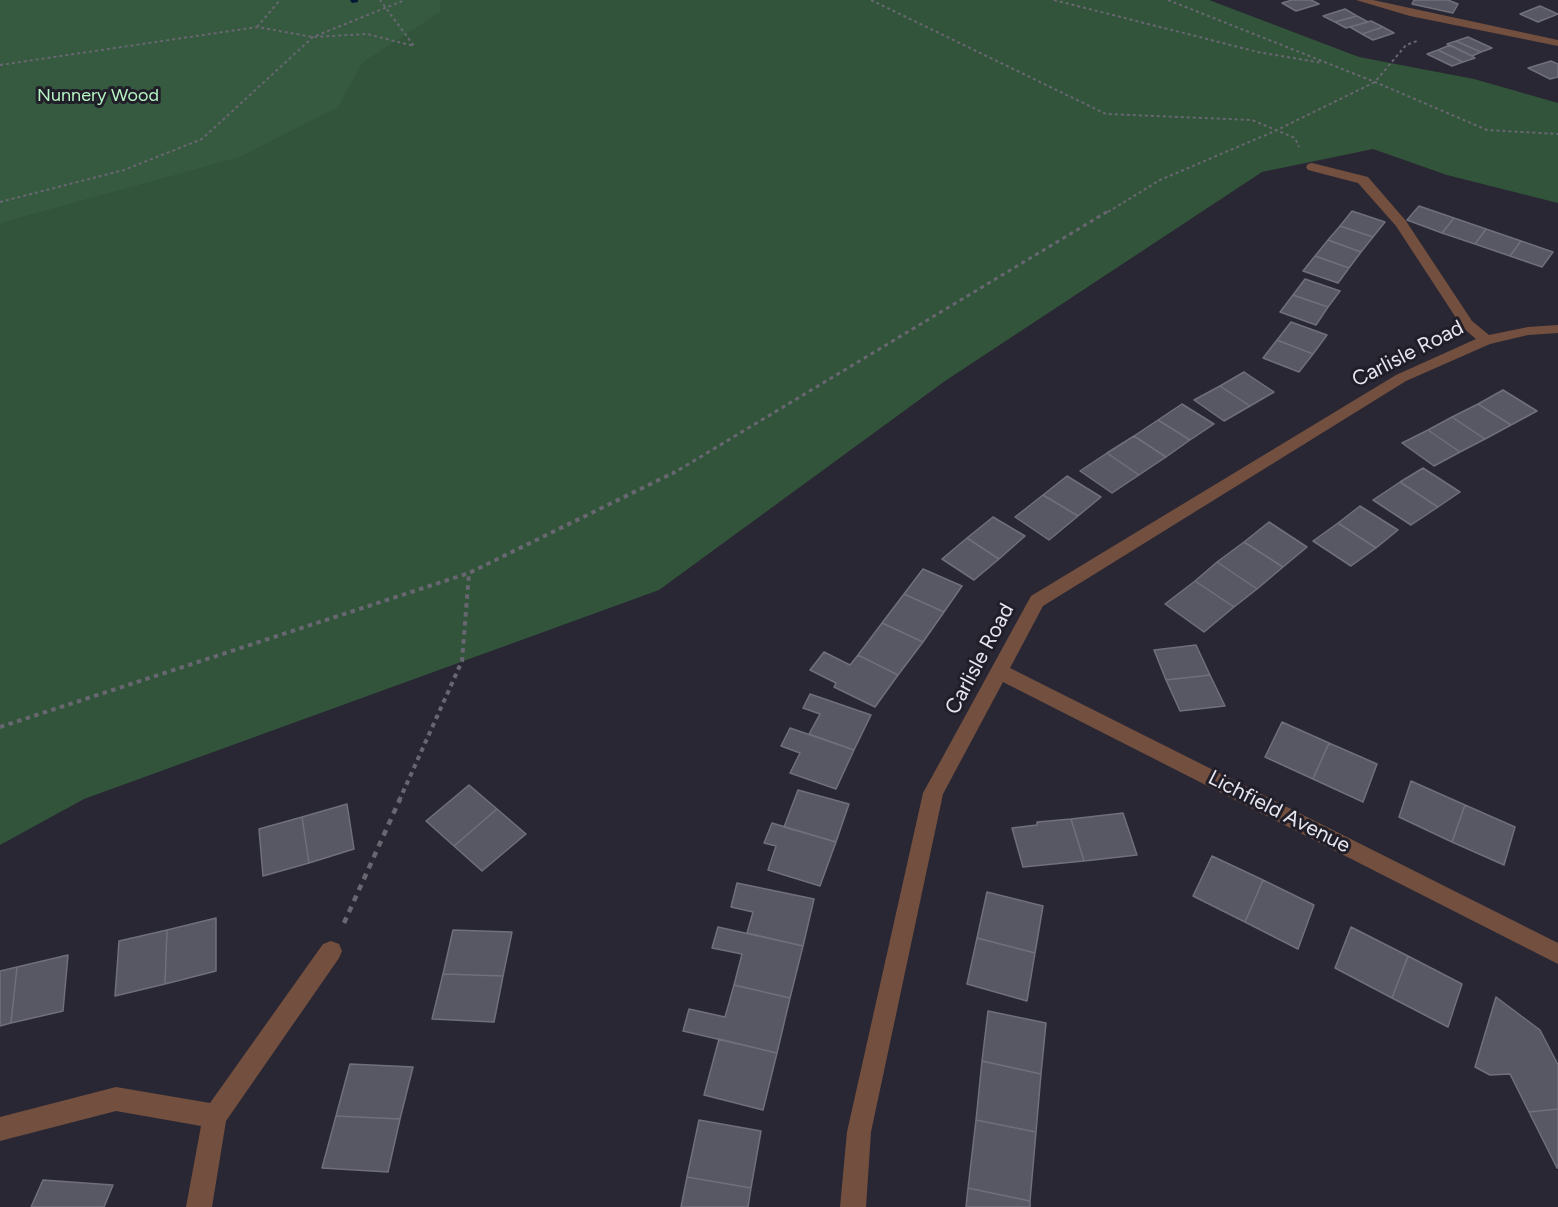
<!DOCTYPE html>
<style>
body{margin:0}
canvas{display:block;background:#292733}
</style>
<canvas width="1558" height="1207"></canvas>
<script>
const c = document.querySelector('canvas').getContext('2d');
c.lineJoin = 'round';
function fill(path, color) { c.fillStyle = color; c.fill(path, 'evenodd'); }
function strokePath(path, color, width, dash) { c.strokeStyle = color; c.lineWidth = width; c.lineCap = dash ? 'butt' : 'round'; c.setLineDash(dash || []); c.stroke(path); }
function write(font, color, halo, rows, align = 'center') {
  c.font = font + ' Figtree,sans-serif'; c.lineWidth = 6; c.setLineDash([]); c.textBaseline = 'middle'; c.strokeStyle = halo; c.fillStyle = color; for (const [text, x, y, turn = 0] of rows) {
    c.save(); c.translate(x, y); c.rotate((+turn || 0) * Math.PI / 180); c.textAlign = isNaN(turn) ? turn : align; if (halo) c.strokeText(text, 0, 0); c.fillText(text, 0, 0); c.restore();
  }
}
const green = new Path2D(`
 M0,0H1209L1359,57L1474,79L1558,103V203L1447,175L1373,149L1262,172L945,381L659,590L84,799L0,845Z`);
const forest = new Path2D(`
 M0,0H440V12L362,63L338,107L240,157L0,223Z`);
const stream = new Path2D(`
 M350,0H358V2L352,3Z`);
const building = new Path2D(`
 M1292,0H1311L1319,4L1296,11L1282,3Z
 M1414,0H1448L1458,4L1453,13L1412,4Z
 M1540,6L1558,14L1538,22L1520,14Z
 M1345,9L1357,16L1335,22L1323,16Z
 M1357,16L1368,22L1346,28L1335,22Z
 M1371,21L1383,27L1362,34L1350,27Z
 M1383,27L1394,33L1373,40L1362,34Z
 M1468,37L1492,48L1481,52L1456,41Z
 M1456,41L1481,52L1472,56L1447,44Z
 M1450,45L1472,56L1475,58L1463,62L1438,50Z
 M1438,50L1463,62L1452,66L1427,54Z
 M1551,61L1558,64V77L1550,79L1528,68Z
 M1419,206L1454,218L1442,233L1407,220Z
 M1352,211L1385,222L1373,237L1340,226Z
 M1454,218L1486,229L1475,244L1442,233Z
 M1340,226L1373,237L1361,252L1328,240Z
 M1486,229L1521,241L1510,256L1475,244Z
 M1328,240L1361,252L1349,268L1315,256Z
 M1521,241L1553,252L1542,267L1510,256Z
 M1315,256L1349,268L1338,283L1303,271Z
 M1305,279L1340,291L1328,307L1293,295Z
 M1293,295L1328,307L1316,325L1280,312Z
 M1291,322L1327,335L1313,354L1277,340Z
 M1277,340L1313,354L1299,372L1263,358Z
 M1244,372L1274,392L1250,406L1220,386Z
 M1220,386L1250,406L1224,421L1194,400Z
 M1503,390L1537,411L1511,425L1478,404Z
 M1182,404L1214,424L1190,440L1158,420Z
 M1478,404L1511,425L1485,439L1452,417Z
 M1452,417L1485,439L1460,452L1428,430Z
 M1158,420L1190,440L1166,457L1134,436Z
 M1428,430L1460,452L1434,466L1402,443Z
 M1134,436L1166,457L1139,475L1107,453Z
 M1107,453L1139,475L1112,493L1080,471Z
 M1423,468L1460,492L1438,507L1400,482Z
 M1067,476L1101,497L1078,516L1043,495Z
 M1400,482L1438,507L1411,525L1373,500Z
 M1043,495L1078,516L1049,540L1015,517Z
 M1360,506L1398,530L1376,548L1338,523Z
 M993,517L1025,536L999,559L967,538Z
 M1269,522L1307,547L1283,567L1244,542Z
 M1338,523L1376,548L1351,566L1313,541Z
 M967,538L999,559L974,580L942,559Z
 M1244,542L1283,567L1257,589L1217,562Z
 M1217,562L1257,589L1234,607L1195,581Z
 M923,569L962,586L944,612L904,594Z
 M1195,581L1234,607L1204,632L1165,604Z
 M904,594L944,612L923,642L882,623Z
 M882,623L923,642L898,675L858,655Z
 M1196,645L1210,675L1166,680L1154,650Z
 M824,652L850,665L858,655L898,675L875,707L834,687L836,683L810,670Z
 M1210,675L1225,706L1180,711L1166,680Z
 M810,694L871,715L854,750L809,734L820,714L803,708Z
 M1282,722L1329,743L1313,779L1265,757Z
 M790,728L854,750L836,789L790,773L800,753L781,746Z
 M1329,743L1377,764L1363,802L1313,779Z
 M1411,781L1465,805L1452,842L1399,817Z
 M469,785L497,809L454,846L426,821Z
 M798,790L849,804L836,842L784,827Z
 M347,804L354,849L309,863L302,817Z
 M1465,805L1515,827L1504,865L1452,842Z
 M497,809L526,834L482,871L454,846Z
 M1123,813L1137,855L1084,861L1071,819Z
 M302,817L309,863L263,876L259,829Z
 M1071,819L1084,861L1023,867L1012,828L1037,825V822Z
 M772,823L836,842L820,886L768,870L776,846L764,843Z
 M1212,856L1263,880L1245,922L1193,896Z
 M1263,880L1314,905L1298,949L1245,922Z
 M737,883L814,899L803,946L747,933L753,912L731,907Z
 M987,892L1043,906L1035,953L977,938Z
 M216,918V971L165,984L167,930Z
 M718,927L803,946L790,998L734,985L742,954L712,948Z
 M1351,927L1408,956L1392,998L1335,968Z
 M167,930L165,984L115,996L119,941Z
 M453,930L512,932L503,976L443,974Z
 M977,938L1035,953L1027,1001L967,984Z
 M68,955L63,1011L11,1023L17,967Z
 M1408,956L1462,984L1448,1027L1392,998Z
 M17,967L11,1023L0,1026V971Z
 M443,974L503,976L494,1022L432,1019Z
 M734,985L790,998L777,1053L683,1031L689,1009L725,1017Z
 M1496,997L1540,1030L1558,1065V1109L1529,1112L1510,1074L1490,1075L1475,1067Z
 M988,1011L1046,1023L1041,1074L982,1061Z
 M719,1039L777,1053L763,1110L704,1095Z
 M982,1061L1041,1074L1036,1132L976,1120Z
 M350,1064L413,1067L400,1119L336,1116Z
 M1558,1109V1168H1557L1529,1112Z
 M336,1116L400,1119L388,1172L322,1168Z
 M699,1120L761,1131L751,1188L687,1177Z
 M976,1120L1036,1132L1030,1201L968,1188Z
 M687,1177L751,1188L748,1207H681Z
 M43,1180L113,1185L104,1207H31Z
 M968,1188L1030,1201V1207H966Z`);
const pathFar3 = new Path2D(`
 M871,0L1106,114L1252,120L1295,138L1299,147
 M1054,0L1258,52L1322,63
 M1168,0L1375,82L1487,130L1558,134
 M257,27L280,0
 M0,65L257,27L313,37L367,34L414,46L380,0
 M0,202L124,170L202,139L313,37L405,0
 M1108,212L1160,180L1275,131L1375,82L1406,45L1417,41`);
const pathFar2 = new Path2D(`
 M672,474L1110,210`);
const pathFar1 = new Path2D(`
 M0,727L469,573L675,472
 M399,801L462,661L469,573`);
const path = new Path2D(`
 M344,923L400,799`);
const minor = new Path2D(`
 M1356,0H1373L1558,40V46L1410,16Z
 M1312,163L1368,177L1406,221L1472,321L1489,335L1528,327L1558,325V333L1528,335L1490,344L1406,381L1043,606L1010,668L1558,943V964L1003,682L943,794L871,1132L866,1207H840L847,1132L923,793L1031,596L1396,375L1476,339L1462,327L1396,226L1358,183L1308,170L1306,167L1308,164Z
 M331,941L339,944L342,951L339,958L226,1121L212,1207H186L201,1126L116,1111L0,1141V1117L116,1087L210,1103L323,944Z`);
const farParknames = [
 ["Nunnery Wood",98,96]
];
const streetNames = [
 ["Carlisle Road",1408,354,-27],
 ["Carlisle Road",980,659,-62],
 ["Lichfield Avenue",1279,812,27]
];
fill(green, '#32543a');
fill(forest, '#365a3f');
fill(stream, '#041835');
fill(building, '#585865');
strokePath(building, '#6f6f7d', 1.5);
strokePath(pathFar3, '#686771', 2, [3, 3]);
strokePath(pathFar2, '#686771', 3, [4, 4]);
strokePath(pathFar1, '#686771', 4, [4.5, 4.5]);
strokePath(path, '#686771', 4.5, [6, 6]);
fill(minor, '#734f3f');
write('18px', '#b5f4c3', '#201e29', farParknames);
write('21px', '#e7e6ee', '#201e29', streetNames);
</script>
